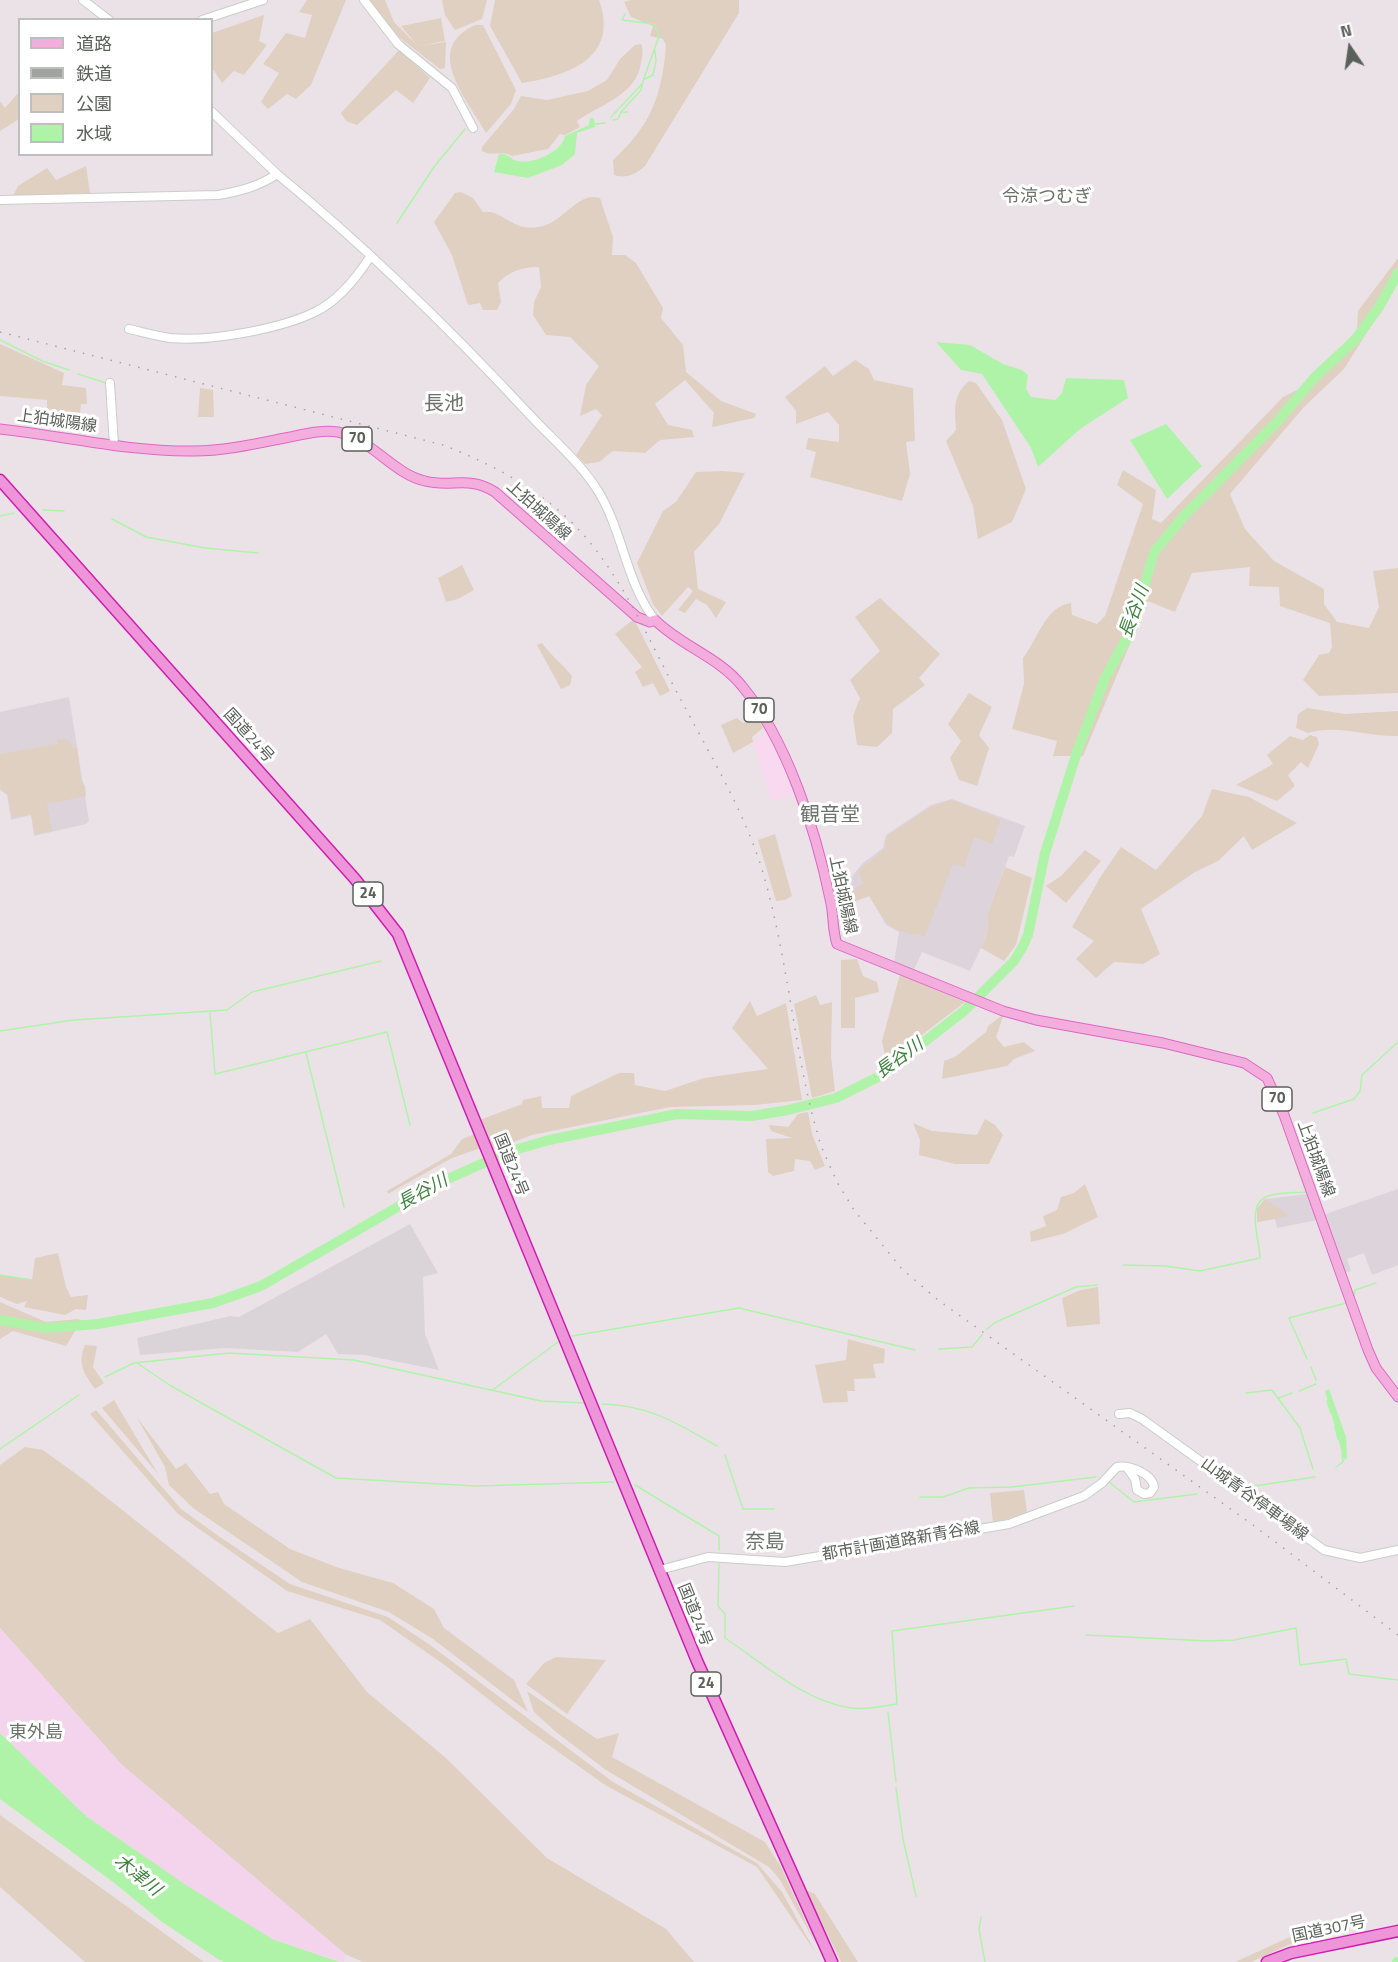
<!DOCTYPE html>
<meta charset="utf-8">
<style>
body{margin:0}
#map{position:relative;width:1398px;height:1962px;overflow:hidden;background:#ebe2e8;font-family:"Titillium Web","Noto Sans JP",sans-serif}
canvas{display:block}
.legend{position:absolute;left:18px;top:18px;width:195px;height:138px;box-sizing:border-box;background:#fff;border:2px solid #bdbfbd;margin:0;padding:8px 10px;list-style:none;font-size:18px;color:#5a605a}
.legend li{display:flex;align-items:center;gap:12px;height:30px}
.legend b{width:30px;border:2px solid #bdbfbd}
.north{position:absolute;left:1320px;top:18px;width:60px;height:60px;-webkit-text-stroke:4px #fff;paint-order:stroke;rotate:347deg;font-size:16px;font-weight:700;line-height:24px;text-align:center;color:#5a605a}
.north::after{content:'';display:block;margin:auto;width:21px;height:27px;background:#5a605a;clip-path:polygon(50% 0,100% 100%,50% 72%,0 100%)}
</style>
<div id="map">
<canvas width="1398" height="1962"></canvas>
<ul class="legend">
<li><b style="height:8px;background:#f4aedd"></b>道路</li>
<li><b style="height:8px;background:#a1a3a1"></b>鉄道</li>
<li><b style="height:16px;background:#e0d0c1"></b>公園</li>
<li><b style="height:16px;background:#aff3a9"></b>水域</li>
</ul>
<div class="north">N</div>
</div>
<script>
const c = document.querySelector('canvas').getContext('2d');
c.lineJoin = 'round';
function fill(path, color) { c.fillStyle = color; c.fill(path, 'evenodd'); }
function strokePath(path, color, width, dash) { c.strokeStyle = color; c.lineWidth = width; c.lineCap = dash ? 'butt' : 'round'; c.setLineDash(dash || []); c.stroke(path); }
function write(font, color, halo, rows, align = 'center') {
  c.font = font + ' "Titillium Web","Noto Sans JP",sans-serif'; c.lineWidth = 6; c.setLineDash([]); c.textBaseline = 'middle'; c.strokeStyle = halo; c.fillStyle = color; for (const [text, x, y, turn = 0] of rows) {
    c.save(); c.translate(x, y); c.rotate((+turn || 0) * Math.PI / 180); c.textAlign = isNaN(turn) ? turn : align; if (halo) c.strokeText(text, 0, 0); c.fillText(text, 0, 0); c.restore();
  }
}
const commercial = new Path2D(`
 M766,732L795,793L772,802L753,742Z`);
const industrial = new Path2D(`
 M410,1224L438,1273L423,1277L425,1334L439,1370L364,1355L338,1354L326,1334L298,1352L226,1348L140,1355L137,1338L230,1316L239,1317Z`);
const education = new Path2D(`
 M69,697L89,821L86,824L34,836L31,815L11,820L7,795L0,790V712Z
 M952,799L1025,826L1014,857L1009,856L988,912L987,935L970,971L922,952L914,970L894,963L899,932L886,925L870,896L836,908L834,898L863,863L883,848L886,835L931,805Z
 M1398,1189V1265L1372,1275L1364,1253L1347,1259L1351,1271L1344,1273L1323,1215Z
 M1308,1194L1317,1220L1277,1228L1275,1219L1257,1222V1209L1265,1199Z`);
const green = new Path2D(`
 M307,0H346L311,85L296,99L287,94L268,109L261,102L279,73L263,64L286,33L305,38L312,15L299,12Z
 M369,0H385L394,22L417,45L401,26L441,18L445,41L418,46L446,42L445,68L440,69L390,30Z
 M442,0H487L482,19L455,30L445,15Z
 M495,0H599C620,58 568,76 522,83L490,26Z
 M631,0H739V13L645,166C636,174 626,179 614,175L613,160C651,125 662,96 666,45L663,39L650,36L653,26L631,17L624,2Z
 M264,15L259,41L267,45L244,75L234,71L222,83L212,68V33Z
 M475,25H483L516,90L511,104L486,133C467,99 422,49 475,25Z
 M641,44C644,51 642,56 641,63C636,96 600,104 577,121L580,127L565,135L560,134L548,149L512,156C502,150 492,157 482,151V147L514,109L521,96L547,100L588,91L607,80L620,59L635,45Z
 M399,50L430,78L413,103L396,90L357,125L346,121L341,113Z
 M19,92V119L0,131V101L5,108Z
 M86,166L90,193L13,196L18,186L47,168L56,180Z
 M461,192L473,198L483,212C505,209 511,234 543,226C562,222 579,191 600,198L613,237L612,255H625L636,263L663,308L661,318L683,345L686,372L721,401L756,414L754,418L712,427L714,413L685,380L655,404L668,425L692,430L694,437L660,440L645,453L613,451L599,462L585,464L576,455L602,415L596,409L580,416L586,385L599,366L570,337L546,335L533,315L534,302L541,287L539,267C522,267 510,271 498,283L501,302L497,310H483L480,303L469,305L467,302L452,255L434,222L455,193Z
 M1398,258V283L1344,369L1304,407L1230,494L1245,529L1274,561L1324,589V604L1337,622L1369,628L1379,607L1373,571L1398,568V693L1319,696L1303,680L1319,655L1329,653L1332,647L1330,623L1280,606L1279,587L1249,586L1250,567L1192,573L1175,612L1148,601L1083,756H1053L1057,741L1012,729L1024,684L1023,658C1039,637 1045,607 1071,603L1072,615L1097,624L1105,616L1143,504L1117,485L1123,470L1156,490L1152,519L1161,523L1283,397L1303,387L1357,330L1358,311Z
 M0,344L64,373L62,385L86,388L87,404H81L80,413L47,410V400L0,396Z
 M855,360L869,369L874,380L913,388L915,441L906,442L910,474L902,501L810,477L816,452L806,449L808,438L839,442V425L828,412L796,424V411L785,397L825,366L833,376Z
 M969,381L976,383L1002,420L1026,489L1012,522L978,539L973,506L946,441L956,430C955,409 952,396 969,381Z
 M200,388L213,390L214,417H198Z
 M723,471L745,473L719,524L694,552L698,589L726,602L716,618L707,605L696,599L685,613L678,610L693,591L688,587L662,616L653,604L637,563L663,511L676,502L696,472Z
 M462,565L474,590L458,599L446,602L438,578Z
 M880,598L940,654L919,678L925,685L893,709L892,733L877,747L857,745L853,716L860,698L850,680L880,651L855,617Z
 M634,619L670,691L660,696L653,683L643,687L635,672L642,667L615,634Z
 M542,643C551,656 563,664 572,676L570,685L561,689L537,645Z
 M969,693L992,707L979,735L989,748L977,786L959,780L950,758L961,741L948,724Z
 M1307,708L1345,714L1398,711V736C1367,737 1337,724 1308,733L1296,728L1298,714Z
 M756,715L763,728L752,737L753,742L733,753L721,725L737,718L743,723Z
 M1310,735L1317,737L1319,744L1308,768L1301,762L1288,775L1295,786L1277,801L1236,785L1273,764L1267,755L1290,736L1303,740Z
 M64,739L71,742L72,748L77,747L81,780L85,786L86,796L47,804L52,831L35,834L31,814L12,818L8,795L0,788V754L57,744V740Z
 M1212,789L1249,797L1297,823L1252,850L1244,836L1218,861L1195,872L1141,909L1160,954L1143,964L1114,962L1096,978L1076,959L1094,941L1072,927L1101,876L1121,847L1156,870L1202,816Z
 M952,800L1001,819L992,844L974,837L964,867L953,864L925,936C888,931 888,926 869,896L841,906L838,898L863,884L859,870L885,849L887,836L932,806Z
 M775,834L792,896L785,900L776,901L758,840Z
 M1085,850L1101,861L1066,903L1046,886L1061,876Z
 M1005,867L1032,878L1016,945L1004,961L981,948L987,935L988,912Z
 M857,959L863,976L877,982L879,992L855,998V1028H841V960Z
 M900,974L965,1002L893,1057L885,1056L882,1041Z
 M816,995L820,1005L832,1002L831,1056L835,1091L812,1098L794,1004Z
 M750,1001L757,1016L786,1003L802,1100L755,1105L670,1107L532,1135L492,1150L480,1120L522,1104L523,1100L541,1096L542,1108H569L571,1096L619,1073H634L635,1085L665,1091L704,1078L768,1069L732,1028Z
 M1004,1014L996,1037L1004,1047L1024,1042L1035,1051L1014,1059L1007,1066L942,1079L944,1061L955,1057L986,1032L988,1026Z
 M808,1112L812,1134L825,1166L815,1170L810,1161L795,1159L794,1171L773,1176L768,1172L766,1139L792,1138L771,1131L769,1125L788,1127L798,1114Z
 M985,1119L995,1125L1003,1135L989,1164H955L919,1155L920,1140L913,1123L932,1131L977,1135Z
 M475,1134L481,1148L452,1158L388,1194L387,1191L451,1154L462,1139Z
 M1085,1184L1098,1217L1063,1234L1031,1242L1030,1232L1046,1226L1043,1216L1057,1210L1061,1197L1074,1193Z
 M1265,1199L1289,1216L1257,1222V1209Z
 M58,1253L66,1287L71,1297L88,1295L86,1310L76,1309L65,1315L24,1307L27,1301L17,1304L0,1297V1275L32,1280L35,1258Z
 M1098,1287L1100,1324L1067,1327L1062,1298L1081,1290Z
 M0,1302L46,1322L79,1319L80,1323L66,1346L13,1331L0,1339Z
 M848,1339L885,1349L884,1363L873,1364L876,1378L854,1379L855,1391H847L848,1402L823,1403L815,1365L846,1360Z
 M85,1345L97,1346L93,1367L104,1383L95,1389C84,1374 77,1363 85,1345Z
 M114,1400L158,1474L102,1408Z
 M96,1410L181,1509L220,1537L290,1584L388,1617L430,1645L613,1782L757,1863L782,1892L816,1953L757,1867L605,1785L529,1731L446,1666L380,1620L287,1591L178,1514L90,1414Z
 M136,1416L176,1469L186,1463L210,1494L218,1492L224,1504L290,1549L339,1568L393,1583L434,1609L444,1628L514,1680L528,1712L433,1639L389,1612L302,1582L193,1508L169,1485L165,1467Z
 M25,1447L43,1450L83,1479L278,1633L310,1619L367,1692L446,1758L547,1858L666,1929L694,1962H363L345,1954L121,1764L0,1628V1465Z
 M1024,1490L1027,1513L993,1523L990,1493Z
 M556,1657L606,1660L567,1714L526,1684L544,1663Z
 M527,1691L597,1739L619,1733L612,1757L765,1842L781,1867L816,1944L780,1880L769,1867L606,1770L556,1732L534,1712Z
 M0,1815L204,1962H85L0,1887Z
 M806,1890L815,1894L858,1962H841Z
 M1365,1919L1306,1937L1251,1962H1235L1303,1931Z`);
const sand = new Path2D(`
 M0,1628L121,1764L345,1954L344,1962L272,1939L186,1885L86,1816L0,1733Z`);
const water = new Path2D(`
 M590,117L594,119L595,127L577,133L575,154L562,165L528,178L494,172L499,154C508,153 510,159 517,161C532,165 562,152 565,136L589,125Z
 M936,342L970,345L1003,364L1022,370L1028,375L1026,389L1031,397L1055,400L1062,393L1066,378L1124,380L1128,398L1080,429L1038,467L1031,448L982,374L961,370Z
 M1166,424L1202,466L1167,499L1130,440Z
 M1329,1389L1346,1437L1347,1458L1344,1460L1325,1391Z
 M0,1733L86,1816L186,1885L272,1939L340,1962H224L218,1959L162,1922L113,1882L0,1799Z`);
const stream = new Path2D(`
 M645,79L653,75L656,60L655,51
 M621,112L641,90L642,85
 M611,117L642,84L659,36L654,24L622,20L625,14
 M613,120L618,119L621,112H628
 M595,124L605,123
 M397,223L434,167L465,129
 M0,340L42,361L69,370
 M78,374L106,383
 M43,510L64,511
 M0,516L14,513
 M112,519L146,537L205,548L258,553
 M210,1013L215,1074L387,1032L410,1125
 M0,1031L74,1020L227,1010L252,992L381,961
 M306,1053L344,1207
 M1313,1113L1354,1099L1360,1091L1362,1075L1398,1042
 M1123,1265L1165,1266L1200,1271L1260,1258C1260,1241 1245,1204 1268,1196C1278,1192 1294,1193 1306,1192L1291,1148
 M0,1275L32,1280
 M1354,1297L1355,1290L1376,1283
 M987,1329L996,1322L1076,1287L1097,1285
 M572,1336L739,1308L915,1350
 M939,1349L972,1347L982,1335
 M1307,1359L1289,1318L1346,1303
 M137,1363L171,1386L336,1478L476,1486L614,1482
 M1311,1367L1316,1380
 M105,1377L134,1363L229,1353L354,1360L541,1401L584,1403
 M494,1389L558,1342
 M1299,1391L1316,1384
 M1246,1393L1272,1390L1300,1428L1313,1469
 M1279,1398L1292,1393
 M1327,1401L1331,1413
 M602,1404C649,1405 677,1423 717,1446
 M1335,1427L1338,1439
 M0,1449L79,1395
 M725,1455L743,1509H774
 M1336,1467L1343,1462L1342,1453
 M1109,1482L1134,1502L1197,1494
 M635,1485L719,1536V1550
 M1247,1487L1315,1477
 M920,1497H943L969,1488L1012,1487L1096,1477
 M719,1564L718,1606L725,1614V1638C764,1664 804,1701 851,1708C867,1710 881,1706 897,1704L892,1631L1074,1606
 M1086,1635L1209,1641L1234,1640L1296,1628L1300,1665L1346,1659L1349,1674L1398,1680
 M888,1712L896,1782
 M896,1788L903,1839L916,1896
 M981,1917L979,1929L985,1962`);
const river = new Path2D(`
 M0,1320L45,1328L98,1324L213,1303L261,1286L439,1183L508,1152L549,1140L677,1114L752,1116L788,1110L836,1098L880,1076L964,1011L1014,961L1022,948L1028,935L1045,853L1077,752L1105,678L1133,627L1154,552L1184,516L1276,423L1315,377L1355,340L1379,307L1398,273
 M1397,1962H1398`);
const secondary = new Path2D(`
 M83,0L109,20
 M364,0L398,44L452,88L473,128
 M202,20L263,0
 M212,112L277,174
 M0,200L218,195C240,191 258,187 277,174C366,247 450,329 528,413C551,438 580,462 598,491C623,531 626,583 655,620
 M129,329C142,332 156,336 170,338C209,342 280,329 315,312C338,301 357,277 370,257
 M110,383L114,445
 M1119,1414L1130,1413L1142,1419L1324,1550L1360,1558L1398,1550
 M660,1570L708,1557L785,1562L1009,1524L1084,1496L1102,1483L1117,1467C1129,1465 1152,1473 1154,1487L1150,1493L1144,1494L1137,1490L1135,1479L1128,1469`);
const primary = new Path2D(`
 M0,429C64,436 129,452 194,451C224,451 255,444 285,438C301,435 321,429 338,432C372,439 393,474 425,481C452,488 468,475 495,492L637,617L650,622L655,620C681,646 719,657 742,686C787,740 816,831 830,899C834,914 832,930 837,944L1003,1011L1036,1020L1163,1043L1244,1063L1267,1078L1284,1115L1368,1350L1376,1368L1398,1397`);
const highway = new Path2D(`
 M0,480L355,879L398,934L697,1661L832,1962
 M1267,1962L1291,1953L1398,1931`);
const rail = new Path2D(`
 M0,332L443,445C484,461 524,481 557,509C615,557 645,634 680,698C712,759 750,820 767,887C787,962 794,1040 812,1114L821,1146L837,1182L854,1210L902,1269L938,1300L1253,1525L1398,1635`);
const shields = [
 [357,439,30],
 [759,710,30],
 [368,894,30],
 [1277,1099,30],
 [706,1684,30]
];
const shieldNames = [
 ["70",357,439],
 ["70",759,710],
 ["24",368,894],
 ["70",1277,1099],
 ["24",706,1684]
];
const streetNames = [
 ["上狛城陽線",57,422,8],
 ["上狛城陽線",538,511,42],
 ["国道24号",248,736,48],
 ["上狛城陽線",842,895,78],
 ["上狛城陽線",1315,1159,70],
 ["国道24号",510,1165,68],
 ["山城青谷停車場線",1254,1500,36],
 ["都市計画道路新青谷線",901,1542,-10],
 ["国道24号",694,1615,68],
 ["国道307号",1329,1930,-12]
];
const neighbourhoodNames = [
 ["令涼つむぎ",1047,198],
 ["東外島",36,1734]
];
const waterNames = [
 ["長谷川",1135,612,-70],
 ["長谷川",900,1059,-36],
 ["長谷川",423,1193,-29],
 ["木津川",137,1876,39]
];
const quarterNames = [
 ["長池",444,405],
 ["観音堂",830,816],
 ["奈島",765,1543]
];
fill(commercial, '#f9d9f0');
fill(industrial, '#dad4d8');
fill(education, '#ddd3db');
fill(green, '#e0d0c1');
fill(sand, '#f4d3ec');
fill(water, '#aff3a9');
strokePath(stream, '#aff3a9', 1.5);
strokePath(river, '#aff3a9', 10);
strokePath(secondary, '#c7cec8', 10);
strokePath(primary, '#de67c5', 11);
strokePath(highway, '#d01db0', 13);
strokePath(secondary, '#fff', 8);
strokePath(primary, '#f4aedd', 9);
strokePath(highway, '#ee95d9', 10);
strokePath(rail, '#a1a3a1', 1.5, [1.5, 8]);
for (const [x, y, w] of shields) { const box = new Path2D(); box.roundRect(x - w / 2, y - 12, w, 24, 4.5); c.fillStyle = '#fff'; c.fill(box); strokePath(box, '#5a605a', 1.5); }
write('bold 15px', '#5a605a', null, shieldNames);
write('16px', '#5a605a', '#fff', streetNames);
write('18px', '#6b726b', '#fff', neighbourhoodNames);
write('italic 18px', '#3d823d', '#fff', waterNames);
write('20px', '#6b726b', '#fff', quarterNames);
</script>
